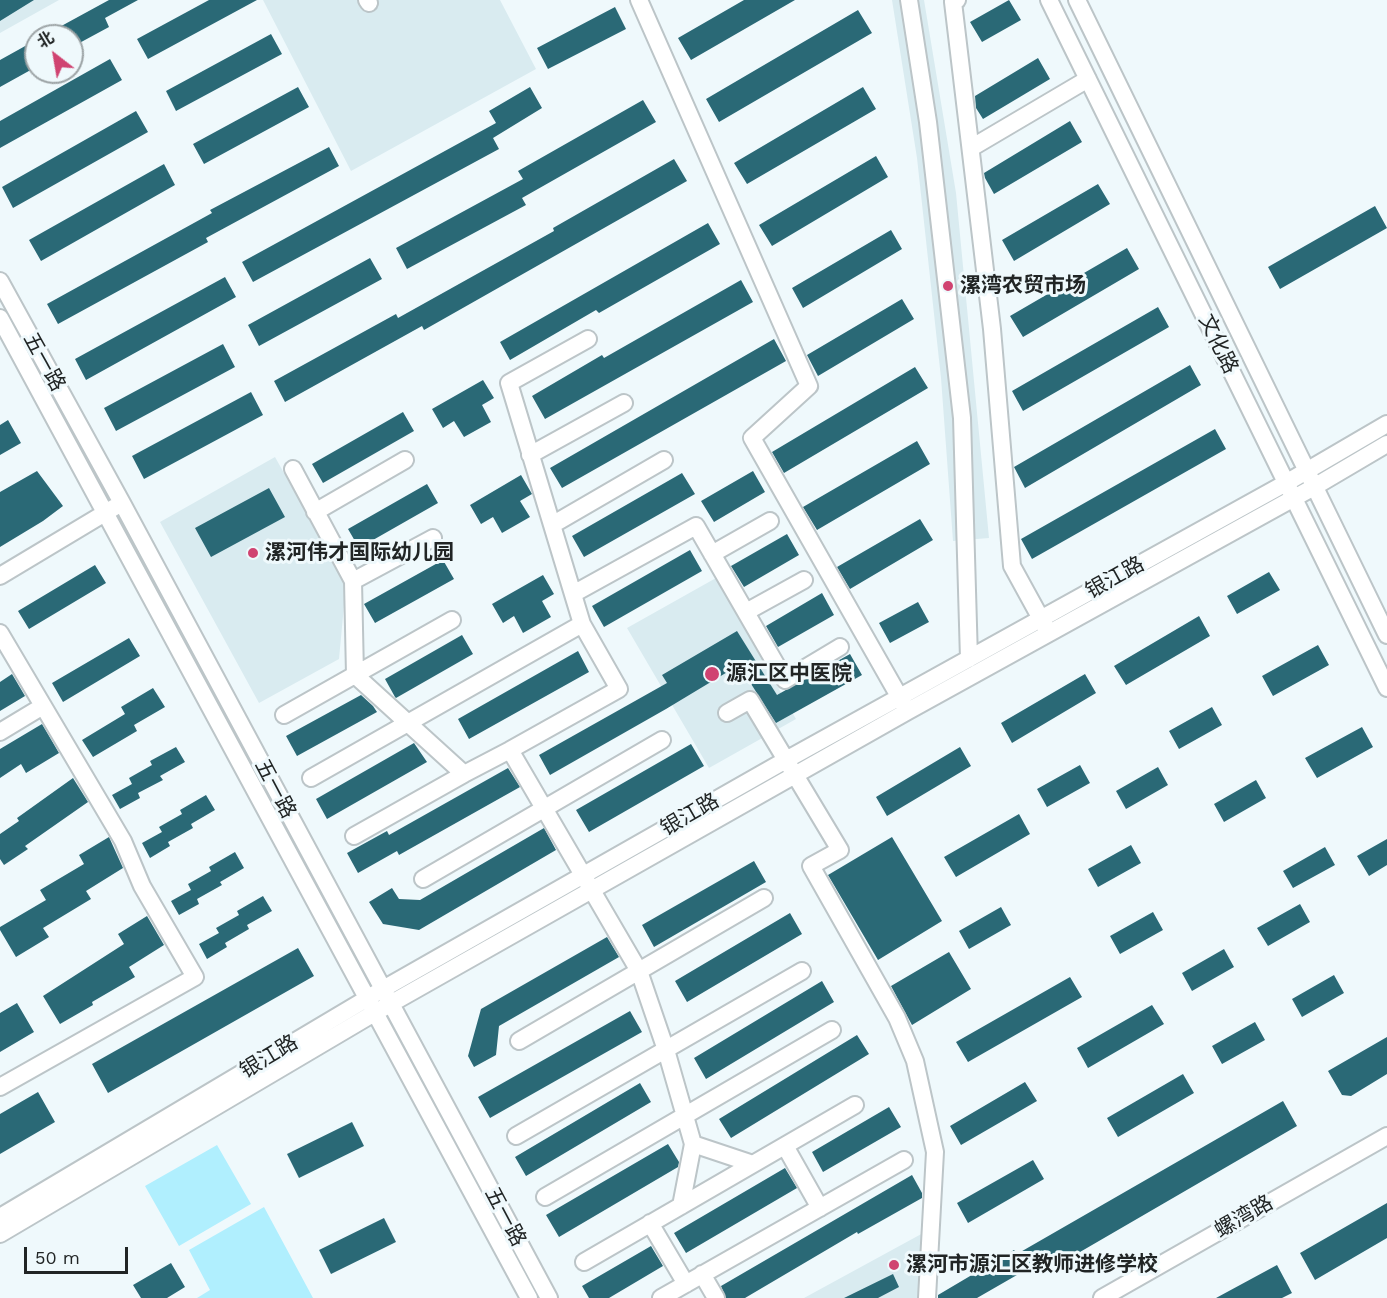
<!DOCTYPE html>
<meta charset="utf-8">
<style>
body{margin:0}
#map{position:relative;width:1387px;height:1298px;overflow:hidden;background:#eff9fc;font-family:"Work Sans","Noto Sans SC",sans-serif}
canvas{display:block}
.north{position:absolute;left:24px;top:24px;width:60px;height:60px;box-sizing:border-box;background:#eff9fc;border:2px solid #9da4a6;border-radius:50%;rotate:329deg;font-size:16px;font-weight:700;line-height:24px;text-align:center;color:#212525}
.north::after{content:'';display:block;margin:auto;width:21px;height:27px;background:#d04371;clip-path:polygon(50% 0,100% 100%,50% 72%,0 100%)}
.scale{position:absolute;left:24px;top:1247px;width:104px;height:27px;box-sizing:border-box;border:3px solid #212525;border-top:0;padding-left:8px;font-size:18px;line-height:21px;white-space:nowrap;color:#212525;-webkit-text-stroke:4px #eff9fc;paint-order:stroke}
</style>
<div id="map">
<canvas width="1387" height="1298"></canvas>
<div class="north">北</div>
<div class="scale">50 m</div>
</div>
<script>
const c = document.querySelector('canvas').getContext('2d');
c.lineJoin = 'round';
function fill(path, color) { c.fillStyle = color; c.fill(path, 'evenodd'); }
function strokePath(path, color, width, dash) { c.strokeStyle = color; c.lineWidth = width; c.lineCap = dash ? 'butt' : 'round'; c.setLineDash(dash || []); c.stroke(path); }
function write(font, color, halo, rows, align = 'center') {
  c.font = font + ' "Work Sans","Noto Sans SC",sans-serif'; c.lineWidth = 6; c.setLineDash([]); c.textBaseline = 'middle'; c.strokeStyle = halo; c.fillStyle = color; for (const [text, x, y, turn = 0] of rows) {
    c.save(); c.translate(x, y); c.rotate((+turn || 0) * Math.PI / 180); c.textAlign = isNaN(turn) ? turn : align; if (halo) c.strokeText(text, 0, 0); c.fillText(text, 0, 0); c.restore();
  }
}
const built = new Path2D(`
 M0,0H59L0,33Z
 M263,0H500L536,69L351,171Z
 M892,0H924L956,193L989,538L953,541L941,378L917,158Z
 M275,457L346,584L339,659L259,703L160,522Z
 M716,578L796,719L709,768L627,628Z
 M925,1232L923,1298H804Z`);
const green = new Path2D(`
 M217,1145L251,1204L179,1246L145,1186Z
 M264,1207L313,1298H197L210,1290L189,1250Z`);
const building = new Path2D(`
 M0,0H34L0,21Z
 M109,0H138L105,18L109,27L72,47V36H43Z
 M209,0H257L148,59L137,39Z
 M744,0H795L691,60L678,38Z
 M1009,0L1021,20L982,42L970,22Z
 M615,7L626,29L548,69L537,48Z
 M858,10L872,33L719,122L706,99Z
 M271,34L282,54L176,111L166,91Z
 M36,40V67L0,87V60Z
 M1038,58L1050,79L983,119L976,108L975,96Z
 M110,59L122,80L0,148V121Z
 M298,87L309,107L204,164L193,144Z
 M530,87L542,108L493,138L499,149L253,282L242,262L496,123L489,111Z
 M863,87L876,109L747,184L734,163Z
 M643,100L656,122L522,198L526,205L407,269L396,248L523,179L518,171Z
 M136,111L148,132L13,208L2,187Z
 M1070,121L1082,142L994,194L985,178L984,173Z
 M329,147L339,166L206,238L208,242L58,324L47,304L212,213L210,210Z
 M876,156L888,177L772,246L759,225Z
 M674,159L687,181L424,330L422,326L285,402L274,381L396,314L398,318L554,231L553,228Z
 M164,164L175,185L41,261L29,240Z
 M1098,184L1110,204L1014,261L1002,240Z
 M1375,206L1387,228L1280,289L1268,267Z
 M708,223L720,244L599,313L596,310L510,360L500,342Z
 M891,230L902,249L803,308L792,288Z
 M1127,248L1139,269L1023,337L1010,316Z
 M370,258L382,279L259,346L248,325Z
 M225,277L236,297L86,380L75,359Z
 M741,280L753,302L545,419L532,396L602,355L604,358Z
 M902,299L914,319L818,376L807,355Z
 M1158,307L1169,327L1023,411L1012,391Z
 M774,339L786,361L562,488L550,468Z
 M223,344L235,367L116,431L104,408Z
 M1190,365L1201,385L1025,488L1014,467Z
 M915,367L928,388L784,473L772,452Z
 M483,380L494,398L482,405L491,422L464,437L454,421L443,428L432,409Z
 M251,392L263,415L144,479L132,456Z
 M403,412L414,431L323,483L312,464Z
 M8,420L21,443L0,455V425Z
 M1215,429L1226,449L1032,559L1021,539Z
 M917,441L930,464L817,530L803,507Z
 M37,471L63,506L43,521L0,547V492Z
 M753,471L765,492L714,522L701,501Z
 M682,473L695,494L584,557L572,536Z
 M521,475L532,494L520,501L530,517L502,533L493,517L481,524L470,505Z
 M427,484L438,503L359,548L348,529Z
 M269,488L285,517L211,557L195,528Z
 M920,519L933,540L850,589L837,567Z
 M787,534L799,555L744,587L731,566Z
 M690,550L702,571L604,627L592,606Z
 M443,560L454,579L375,623L364,604Z
 M95,565L106,583L29,629L18,611Z
 M1269,572L1280,590L1237,614L1227,596Z
 M543,575L554,594L542,601L551,617L523,633L514,616L503,623L492,604Z
 M822,593L834,615L778,647L766,626Z
 M918,602L929,622L890,643L879,623Z
 M1199,616L1210,636L1126,685L1114,666Z
 M737,631L777,695L850,654L862,675L776,723L739,665L666,709L550,775L539,755L667,683L662,675Z
 M462,635L473,654L396,698L395,697L385,679Z
 M129,638L140,656L63,702L52,683Z
 M1318,645L1329,665L1273,696L1262,676Z
 M578,651L589,672L469,739L458,719Z
 M12,674L25,696L0,711V682Z
 M1085,674L1096,693L1012,743L1001,723Z
 M153,688L165,707L134,725L137,731L93,757L82,740L125,714L121,707Z
 M361,695L373,706L377,712L297,756L286,736Z
 M1212,707L1222,725L1179,749L1169,731Z
 M42,724L59,753L26,773L21,764L0,778V749Z
 M1362,727L1373,747L1317,778L1305,758Z
 M414,743L427,762L327,819L316,799Z
 M691,744L704,766L589,832L576,810Z
 M176,747L185,762L160,776L163,780L138,793L140,798L120,809L112,795L132,784L129,778L152,765L150,761Z
 M960,747L971,766L887,816L876,797Z
 M1080,765L1090,783L1047,807L1037,789Z
 M1158,767L1168,785L1126,809L1116,791Z
 M508,768L520,787L399,855L397,851L358,873L347,853L387,831L389,835Z
 M73,778L88,802L25,846L28,849L4,865L0,859V834L19,821L17,818Z
 M1256,780L1266,798L1224,822L1214,804Z
 M206,795L215,810L191,824L193,828L168,842L170,846L150,858L142,843L162,832L159,827L182,814L180,810Z
 M1019,814L1030,834L956,877L944,857Z
 M544,828L556,850L419,930L383,924L369,902L392,888L399,899L420,900Z
 M109,837L123,868L86,891L91,899L43,928L49,937L16,957L0,930V927L46,900L40,890L84,864L79,855Z
 M892,837L942,921L878,960L828,875Z
 M1387,839V865L1369,876L1357,856Z
 M1131,845L1141,863L1098,887L1088,869Z
 M1325,847L1335,865L1293,888L1283,871Z
 M235,852L244,868L220,882L222,885L197,899L199,904L179,915L171,901L191,890L188,884L211,871L209,867Z
 M754,861L766,882L654,947L642,925Z
 M263,896L272,911L247,925L249,929L225,943L227,947L207,959L199,944L219,933L216,928L239,915L237,911Z
 M1300,904L1310,922L1268,946L1257,928Z
 M1001,907L1011,925L969,949L959,931Z
 M1153,912L1163,930L1120,954L1110,936Z
 M790,913L802,934L687,1002L675,981Z
 M147,916L164,945L129,967L135,977L92,1002L93,1005L60,1024L43,996L124,944L118,934Z
 M607,937L619,957L499,1026L496,1055L474,1067L468,1056L481,1009Z
 M298,948L314,976L108,1093L92,1064Z
 M1224,949L1234,967L1192,991L1182,973Z
 M949,952L971,989L912,1025L891,986Z
 M1334,975L1344,993L1302,1017L1292,999Z
 M1070,977L1082,997L968,1062L956,1042Z
 M822,981L834,1002L706,1079L694,1058Z
 M17,1003L34,1032L0,1052V1013Z
 M1152,1005L1164,1024L1088,1068L1077,1048Z
 M630,1011L642,1032L490,1118L478,1097Z
 M1255,1022L1265,1040L1222,1064L1212,1046Z
 M857,1035L869,1054L731,1138L719,1119Z
 M1387,1037V1074L1351,1096L1342,1095L1328,1071Z
 M1183,1074L1194,1093L1118,1137L1107,1118Z
 M1025,1082L1037,1101L961,1145L950,1126Z
 M640,1083L651,1102L526,1176L515,1157Z
 M38,1092L55,1122L0,1154V1114Z
 M1283,1101L1297,1126L1049,1270L1043,1260L977,1298H938V1295L1014,1250L1017,1254Z
 M889,1107L901,1127L823,1172L812,1152Z
 M352,1122L364,1146L299,1178L287,1154Z
 M668,1144L679,1162L678,1167L559,1237L546,1215Z
 M1033,1160L1044,1179L968,1223L957,1203Z
 M785,1168L797,1188L686,1253L674,1233Z
 M912,1175L922,1193V1198L858,1234L857,1232L745,1298H726L721,1286Z
 M1387,1203V1238L1315,1280L1300,1253Z
 M384,1218L396,1242L331,1274L319,1250Z
 M651,1246L663,1266L609,1298H589L582,1286Z
 M171,1263L185,1287L167,1298H141L133,1285Z
 M1277,1265L1292,1293L1282,1298H1216Z
 M893,1274L899,1287L878,1298H844Z`);
const minor = new Path2D(`
 M367,0L369,3
 M639,0L809,386L752,438L904,705
 M909,0L928,122L962,418L969,659
 M957,0L953,2L992,329L1012,566L1046,628
 M1049,0L1387,688
 M1077,0L1387,635
 M971,148L1088,79
 M0,281L122,503L549,1298
 M0,318L529,1298
 M530,455L624,403
 M293,469L353,581L355,675L464,774L510,750L639,971L666,1050L693,1144L753,1164
 M315,512L405,460
 M552,525L664,460
 M712,554L770,521
 M0,576L115,507
 M353,581L433,538
 M573,594L696,526L785,680L840,647
 M746,612L804,580
 M0,633L123,841L142,886L195,977L0,1087
 M727,713L750,700L840,850L811,866L897,1018L915,1061L935,1152L927,1298
 M284,715L452,620
 M0,732L43,706
 M510,750L619,689L582,624L509,383L588,339
 M311,778L582,624
 M354,836L464,774
 M423,879L662,740
 M519,1041L764,898
 M516,1136L802,971
 M785,1146L820,1208
 M545,1197L832,1030
 M681,1206L693,1144
 M0,1217L383,989L786,760L1286,483L1387,424
 M650,1223L686,1284
 M0,1234L376,1012L908,711L1314,487L1387,444
 M584,1262L855,1105
 M702,1274L716,1298
 M661,1298L904,1160
 M1102,1298L1387,1136`);
const markers = [
 [948,286,6,"#d04371"],
 [253,553,6,"#d04371"],
 [712,674,8,"#d04371"],
 [894,1265,6,"#d04371"]
];
const poiNames = [
 ["漯湾农贸市场",960,286],
 ["漯河伟才国际幼儿园",265,553],
 ["源汇区中医院",726,674],
 ["漯河市源汇区教师进修学校",906,1265]
];
const streetNames = [
 ["文化路",1218,344,64],
 ["五一路",44,362,61],
 ["银江路",1115,578,-29],
 ["五一路",275,789,62],
 ["银江路",690,815,-30],
 ["银江路",269,1057,-31],
 ["五一路",505,1217,62],
 ["螺湾路",1244,1217,-30]
];
fill(built, '#d9ebf0');
fill(green, '#b0effe');
fill(building, '#2a6976');
strokePath(minor, '#bcc5c8', 20);
strokePath(minor, '#fff', 16);
for (const [x, y, r, color] of markers) { const dot = new Path2D(); dot.arc(x, y, r, 0, 2 * Math.PI); c.fillStyle = color; c.fill(dot); strokePath(dot, '#eff9fc', 2); }
write('bold 21px', '#212525', '#eff9fc', poiNames, 'left');
write('21px', '#212525', '#eff9fc', streetNames);
</script>
